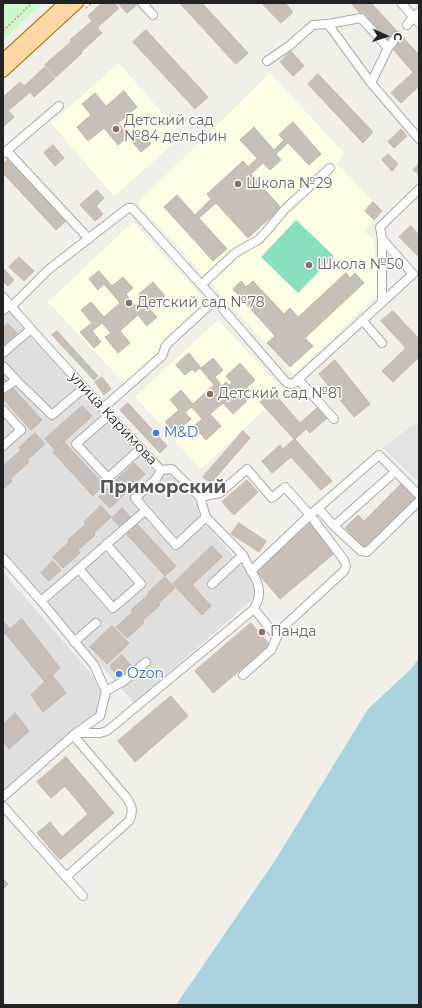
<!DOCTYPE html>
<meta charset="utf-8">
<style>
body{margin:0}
#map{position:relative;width:422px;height:1008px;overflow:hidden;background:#f2efe9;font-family:Montserrat,sans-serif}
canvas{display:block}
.frame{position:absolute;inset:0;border:4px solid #222;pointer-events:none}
.north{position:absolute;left:366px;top:16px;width:40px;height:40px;-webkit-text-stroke:3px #fff;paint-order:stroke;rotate:93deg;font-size:11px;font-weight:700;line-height:16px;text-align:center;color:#222}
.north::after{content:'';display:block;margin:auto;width:14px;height:18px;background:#222;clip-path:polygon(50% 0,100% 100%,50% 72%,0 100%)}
</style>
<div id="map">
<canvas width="422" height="1008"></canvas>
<div class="frame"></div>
<div class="north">С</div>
</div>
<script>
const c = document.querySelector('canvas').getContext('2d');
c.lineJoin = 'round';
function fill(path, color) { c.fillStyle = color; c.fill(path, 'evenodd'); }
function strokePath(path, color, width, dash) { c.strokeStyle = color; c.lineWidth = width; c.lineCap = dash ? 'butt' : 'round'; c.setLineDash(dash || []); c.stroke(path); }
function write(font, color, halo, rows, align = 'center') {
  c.font = font + ' Montserrat,sans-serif'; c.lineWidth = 3; c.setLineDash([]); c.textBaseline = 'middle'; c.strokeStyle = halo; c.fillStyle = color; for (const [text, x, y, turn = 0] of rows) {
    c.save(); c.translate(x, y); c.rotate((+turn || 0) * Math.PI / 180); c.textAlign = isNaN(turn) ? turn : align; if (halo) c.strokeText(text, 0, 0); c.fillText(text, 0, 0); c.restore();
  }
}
const residential = new Path2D(`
 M3,300L155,472L170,473L197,503L200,518L253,578L254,598L134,703L3,554Z
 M3,572L112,698L7,791L3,787Z`);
const education = new Path2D(`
 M119,63L182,136L114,196L51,123Z
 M270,73L343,152L337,164L373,202L382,211L364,232L373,239L379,293L294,374L138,203Z
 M133,222L209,304L125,384L48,302Z
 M218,320L284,391L201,469L135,397Z`);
const park = new Path2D(`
 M3,3H43L3,40Z`);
const pitch = new Path2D(`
 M296,220L334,256L298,293L261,257Z`);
const parking = new Path2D(`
 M419,424V482L383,448L410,427Z`);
const water = new Path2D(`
 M419,658V1005H176L276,859L368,709L411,669Z`);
const building = new Path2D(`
 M102,3H114L119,8L97,28L102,33L81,52L70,40L92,21L88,16Z
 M118,3H139L127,13Z
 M180,3H202L248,53L236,64Z
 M262,3H285L293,12L281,23Z
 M351,3H371L398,32L387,42Z
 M146,30L208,97L195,109L133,42Z
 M398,32L419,55L418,78L387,42Z
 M71,42L82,53L56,77L45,65Z
 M291,51L304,66L293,76L280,62Z
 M45,67L55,78L34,97L30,92L9,110L3,104V97L20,82L24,86Z
 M414,72L418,78L419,77V86L401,103L391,93Z
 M318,74L373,132L363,143L308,84Z
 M124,91L137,107L118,123L129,137L138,129L151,144L141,152L128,137L118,145L104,128L88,141L77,127L91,115L82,104L95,93L106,106Z
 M3,105L14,117L3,127Z
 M293,122L321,154L309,165L288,143L276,154L281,160L270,170L263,163L251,174L281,208L248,238L216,203L199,218L227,249L213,261L164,207L177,195L195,215L211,199L207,194L243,161L248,167L257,158L240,140L254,127L274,150L284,140L279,135Z
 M401,129L407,136L394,148L388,142Z
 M53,145L64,158L55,166L44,153Z
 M388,154L398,164L392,171L382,160Z
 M10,158L67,220L56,230L3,173V164Z
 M419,164V175L413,170Z
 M97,190L104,198L96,206L103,214L95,221L80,205Z
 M373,202L382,211L374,220L365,211Z
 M411,226L419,235V257L399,237Z
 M19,257L34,271L24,281L9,267Z
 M3,268L14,280L8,286L3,281Z
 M99,271L112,286L123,277L133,288L126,294L137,308L144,302L138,295L153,282L165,296L149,309L157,317L147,326L138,315L120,331L130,343L118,353L105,337L111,333L102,323L92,331L101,342L94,348L80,332L92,323L81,310L91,302L104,317L120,303L104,284L98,290L89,279Z
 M346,273L350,278L355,273L364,283L305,338L313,346L290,367L267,343L275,336L233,289L241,281L246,287L253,281L284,314L290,308L298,317Z
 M393,311L419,339V357L393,382L382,371L406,348L381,321Z
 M8,324L17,333L3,346V328Z
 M57,331L98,376L94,380L52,335Z
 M189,353L201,368L213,358L223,370L215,377L222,386L226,382L229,385L232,383L226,376L240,363L255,380L240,394L247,401L233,414L223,403L210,414L221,426L206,440L194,426L202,419L192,407L185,412L191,419L175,433L165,422L179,410L170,400L181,390L193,404L214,385L200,368L195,372L192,369L185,375L176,365Z
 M335,360L370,404L354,417L319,374Z
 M3,377L42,420L31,430L3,399Z
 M102,377L111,389L104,395L95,382Z
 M272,391L300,423L318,407L328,417L310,433L306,429L295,439L332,481L321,490L291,457L272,473L262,461L280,445L283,449L294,439L260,402Z
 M128,403L167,446L160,453L120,410Z
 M82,406L92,416L55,450L45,439Z
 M243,431L250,438L211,483L203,477Z
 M35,433L45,444L27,460L29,462L10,479L12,481L3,489V466L21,450L19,448Z
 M64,442L104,485L93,496L53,452Z
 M134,463L145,474L110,508L99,497Z
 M247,480L258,492L234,515L222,502Z
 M404,481L418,496L365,549L345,528L358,515L364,521Z
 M101,506L111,517L94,533L95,535L78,550L80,553L63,568L53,557L69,542L68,540L86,524L84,522Z
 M122,508L176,566L165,576L112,518Z
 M312,522L337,551L280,599L255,570Z
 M239,523L266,541L259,552L231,534Z
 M212,546L222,557L192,585L211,606L202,615L173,584Z
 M53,561L61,570L49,581L41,573Z
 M165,577L175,588L158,604L160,605L142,621L144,623L127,638L116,627L133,612L131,610L149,594L148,593Z
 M22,619L60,668L45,682L5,633Z
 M3,621L10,629L3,635Z
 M251,623L270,645L213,693L195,671Z
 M112,626L129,643L107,664L90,647Z
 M122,655L134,669L125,677L120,678L112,669L111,665Z
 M52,675L66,693L43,712L31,695Z
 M171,696L188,716L135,762L118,741Z
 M15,713L29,731L9,749L3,740V725Z
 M66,757L114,813L60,860L37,833L50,822L62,837L88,814L65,786L51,798L37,782Z
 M3,879L8,884L3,889Z`);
const path = new Path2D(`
 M3,6L6,3
 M86,8L92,3
 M3,31L32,3`);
const minor = new Path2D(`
 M142,3L153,15
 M401,3L419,23
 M328,24L371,83L419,139
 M407,25L413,17L419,12
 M267,61L289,46L313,25L328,24L361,18L388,48
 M371,83L388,48L397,36
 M7,151L89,239
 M4,153L59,106
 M201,285L234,254L242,249L258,240L265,233L285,209L330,168
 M3,297L31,329L109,415L161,470L172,469L200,497L206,517L243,555L251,571
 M382,302V239L380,227L419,189
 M11,307L48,270L128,208H132L215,300L286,382L290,384L294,383L413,274L382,239
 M3,310L10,305
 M362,320L382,343
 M3,353L31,329
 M3,366L16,380L52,415L84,388
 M298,379L334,419
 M3,389L16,380
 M103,408L162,356L166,345L215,300
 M3,410L21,430L3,446
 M109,415L76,444L108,478L140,449
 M161,470L156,479L135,498L176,545L206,517
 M200,497L220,493L247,469L272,498L285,487L310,515L344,560L346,566L344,571L280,630L271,650L243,675
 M318,508L334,526L395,472
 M334,526L361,551L367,552L419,501
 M3,558L41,601L94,665L106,691L100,716L76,733
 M79,569L113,608L141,584L106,544
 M212,584L243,555
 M41,601C76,572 110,541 145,511
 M254,609L277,637
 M74,642L96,623
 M106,691L124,681L146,662
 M3,797L76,733H100L107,731L254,609C255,606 257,603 258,600C261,590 257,579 251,571L310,515L379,455L419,495
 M3,806L83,896
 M66,877L129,821C134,810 132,806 126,797L73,735`);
const major = new Path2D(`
 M3,59L64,3
 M3,72L78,3`);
const markers = [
 [116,129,4,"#8d6e63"],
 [238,184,4,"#8d6e63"],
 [309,265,4,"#8d6e63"],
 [129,303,4,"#8d6e63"],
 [210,394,4,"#8d6e63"],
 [156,433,4,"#3f7fe0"],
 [262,632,4,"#8d6e63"],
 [119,674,4,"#3f7fe0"]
];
const educationNames = [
 ["Детский сад",124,121],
 ["№84 дельфин",124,137],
 ["Школа №29",246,184],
 ["Школа №50",317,265],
 ["Детский сад №78",137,303],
 ["Детский сад №81",218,394],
 ["Панда",270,632]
];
const streetNames = [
 ["улица Каримова",113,419,47]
];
const shopNames = [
 ["M&D",164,433],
 ["Ozon",127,674]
];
const districtNames = [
 ["Приморский",163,488]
];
fill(residential, '#e0dfdf');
fill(education, '#ffffe5');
fill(park, '#c8facc');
fill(pitch, '#88e0be');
fill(parking, '#e2e2e2');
fill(water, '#aad3df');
fill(building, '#c7bfb8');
strokePath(building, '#c4b6ab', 1);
strokePath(minor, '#a9a9a9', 10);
strokePath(major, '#a06b00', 12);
strokePath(path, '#fa8072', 1.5, [2, 2]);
strokePath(minor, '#fff', 8);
strokePath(major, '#fcd6a4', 10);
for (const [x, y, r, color] of markers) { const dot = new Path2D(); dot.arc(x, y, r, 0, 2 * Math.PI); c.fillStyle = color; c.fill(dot); strokePath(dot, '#fff', 1.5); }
write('14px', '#785e54', '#fff', educationNames, 'left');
write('14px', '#222', '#fff', streetNames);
write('14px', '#366cbe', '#fff', shopNames, 'left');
write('bold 18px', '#555', '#fff', districtNames);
</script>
